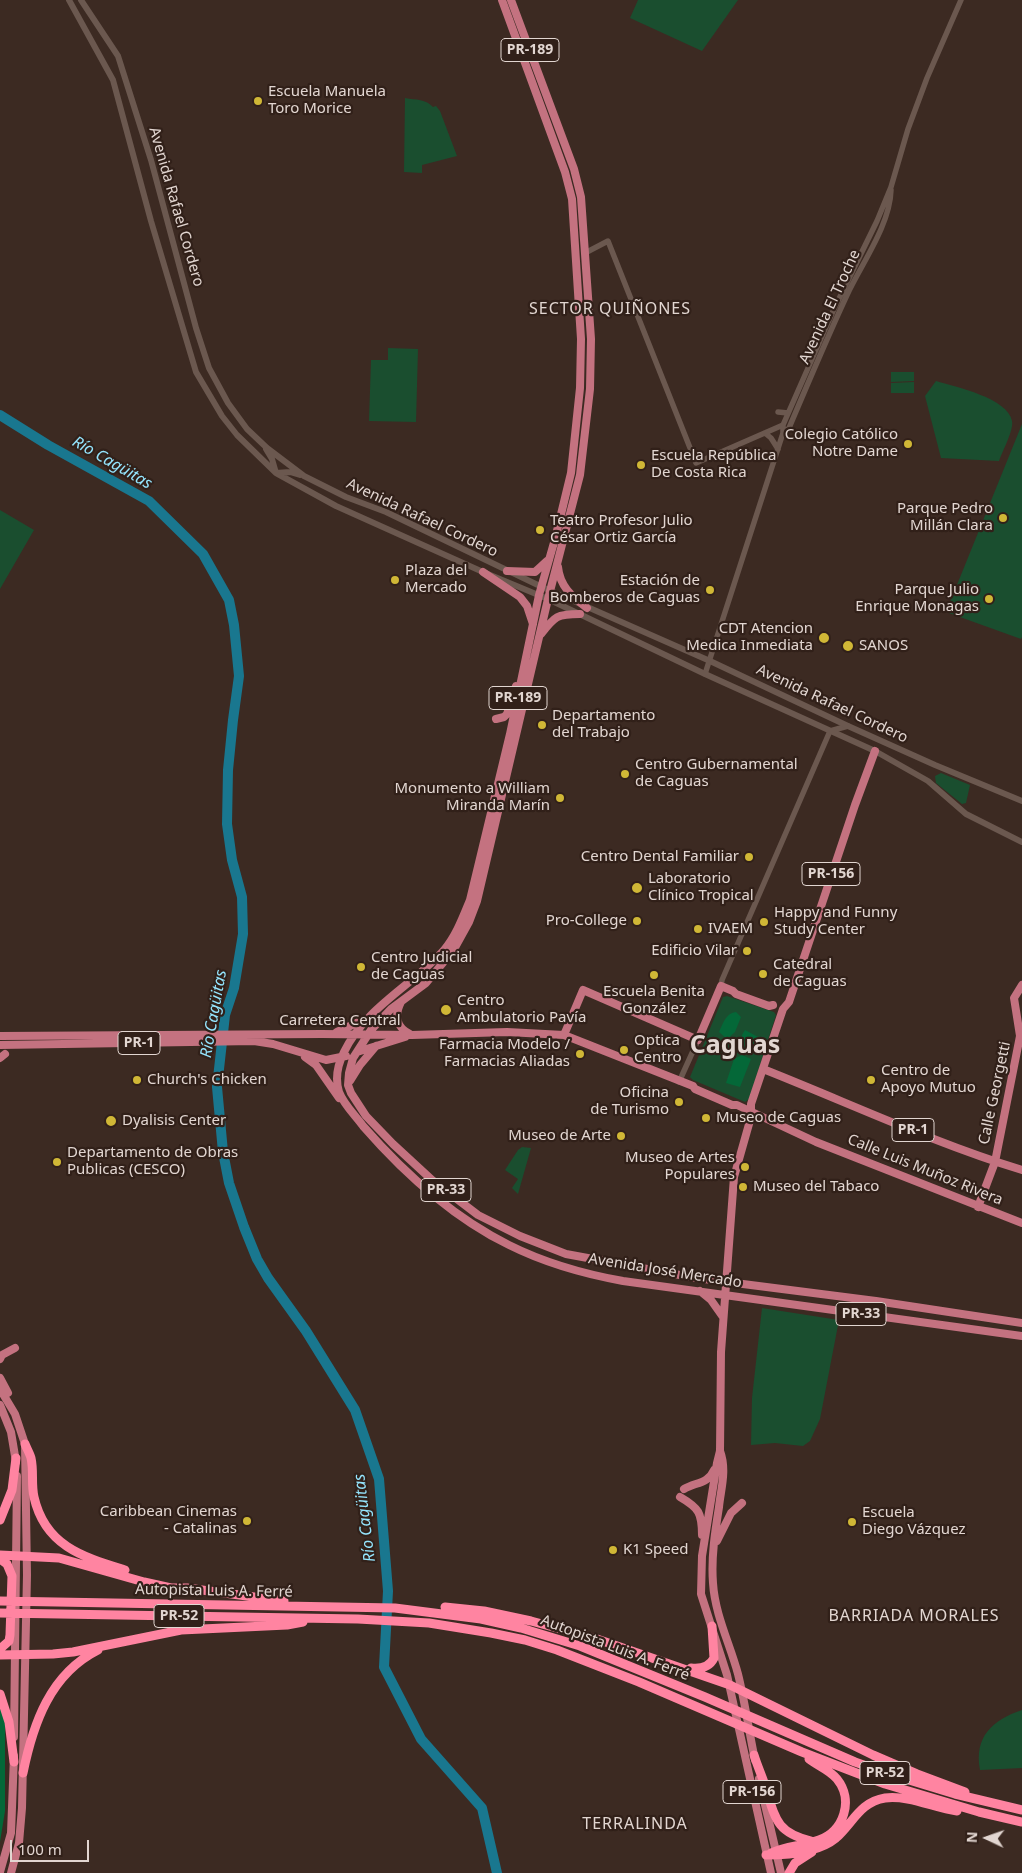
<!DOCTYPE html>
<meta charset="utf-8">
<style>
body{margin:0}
#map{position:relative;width:1022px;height:1873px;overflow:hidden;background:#3c2a22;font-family:"Noto Sans",sans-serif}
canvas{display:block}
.north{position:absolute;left:962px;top:1813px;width:50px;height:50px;-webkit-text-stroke:4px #312019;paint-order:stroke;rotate:273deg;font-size:14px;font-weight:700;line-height:20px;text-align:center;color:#e2d6d1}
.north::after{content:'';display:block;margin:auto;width:18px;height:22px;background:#e2d6d1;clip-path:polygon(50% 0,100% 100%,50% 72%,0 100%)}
.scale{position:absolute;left:10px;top:1840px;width:79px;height:22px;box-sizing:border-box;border:2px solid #e2d6d1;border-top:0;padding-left:6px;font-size:15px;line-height:18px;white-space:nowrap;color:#e2d6d1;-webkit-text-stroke:4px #312019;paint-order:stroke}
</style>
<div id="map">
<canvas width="1022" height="1873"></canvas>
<div class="north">N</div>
<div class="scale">100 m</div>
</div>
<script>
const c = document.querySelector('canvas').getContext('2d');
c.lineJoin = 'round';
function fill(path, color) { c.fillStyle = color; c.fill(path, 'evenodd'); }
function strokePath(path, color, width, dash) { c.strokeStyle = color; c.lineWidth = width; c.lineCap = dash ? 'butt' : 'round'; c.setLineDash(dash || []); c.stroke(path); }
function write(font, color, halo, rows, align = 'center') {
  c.font = font + ' "Noto Sans",sans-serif'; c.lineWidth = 4.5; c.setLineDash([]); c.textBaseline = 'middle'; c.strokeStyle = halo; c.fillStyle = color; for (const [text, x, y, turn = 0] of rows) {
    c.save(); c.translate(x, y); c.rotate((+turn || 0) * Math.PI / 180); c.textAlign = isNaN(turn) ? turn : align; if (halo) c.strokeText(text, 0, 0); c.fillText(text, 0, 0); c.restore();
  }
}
const green = new Path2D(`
 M638,0H738L702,51L630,18Z
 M405,98C416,100 426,99 433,107L436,106L440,111L457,156L422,165V173L404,172Z
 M388,348L418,349L416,422L369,421L371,360H388Z
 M891,372H914V381L891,382Z
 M936,381C956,387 1008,398 1012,421C1014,430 1002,452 999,461L941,458L925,396Z
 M914,382V393H891V383Z
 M1022,424V637L1021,639L946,612Z
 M0,510L34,530L0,589Z
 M941,773L970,785L966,803L962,804L936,783L935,776Z
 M727,996L774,1012L776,1015L749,1099L745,1102L693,1080L690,1077L723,997Z
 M522,1147L531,1148L518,1194L512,1188L518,1179L505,1170L518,1150Z
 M762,1308L839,1320L820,1419L810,1441L803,1446L775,1443L751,1445L752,1398Z
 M1022,1710V1768L980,1770C974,1737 992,1720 1022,1710Z`);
const forest = new Path2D(`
 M736,1012L741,1017L735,1032L727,1039L719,1032C723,1023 726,1013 736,1012Z
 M745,1030L758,1037L754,1048L744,1046L742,1035Z
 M742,1055L751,1059L740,1087L726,1083L734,1059Z
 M0,1704L5,1723V1811L0,1842Z`);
const river = new Path2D(`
 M0,415L48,445L149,501L203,554L229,600L234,625L239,676L233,720L228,770L227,824L232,860L242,897L243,934L234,988L225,1015L217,1087L223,1152L229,1183L244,1227L257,1259L268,1278L306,1331L355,1410L379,1479L388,1591L384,1667L421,1739L482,1808L497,1873`);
const tertiary = new Path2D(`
 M585,253L608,241L696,463L783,425
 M778,412L788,413
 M765,433L771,438L778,449
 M783,433L789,428C808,383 827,338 847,295C862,263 890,225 891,190
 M705,674L783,433V425L834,309L877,221L891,187L908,129L927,78L961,0
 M721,986L722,980L830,731L848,726
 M679,1082L698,1040`);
const secondary = new Path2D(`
 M69,0L113,80L151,221L196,372L222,416L237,435L276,473L336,506L483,572L548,599L705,674L875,751L928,781L966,814L1022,842
 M81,0L118,56L151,160L196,328L209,368L228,403L247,429L267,448L304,476L346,497L386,512L542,587L710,661L848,726L935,765L1022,801
 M266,449L272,459L276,473L290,472L300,475`);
const primary = new Path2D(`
 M502,0L565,172L572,199L581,339L580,388L571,473L555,539L539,595L510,734L470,900C463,917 456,936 444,950C412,986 366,1007 344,1052C338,1064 335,1079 339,1092C344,1105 355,1115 363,1126C404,1173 452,1217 509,1245C545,1263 584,1274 623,1281L1022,1336
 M511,0L574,169L581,197L591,339L590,389L580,475L548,599L477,901L469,922L453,951L426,983L391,1009L371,1030L353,1058L349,1073L348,1085L351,1093L366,1116L393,1144L432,1180L478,1215L520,1236L566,1254L696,1278L876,1301L1022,1323
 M558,567C560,587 572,596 587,608
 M507,571L535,572L547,561
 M483,572L520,597L527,606L533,624
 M541,634C555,616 557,614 580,614
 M496,719L504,717L507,714L516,686
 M401,1002C394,1016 396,1027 410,1034
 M337,1032L363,1020
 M564,1035L583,990L698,1040L721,986L733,991L736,994L769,1006L773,1005
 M0,1036L322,1034L412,1035L507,1032L564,1035L693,1086L695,1089L732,1105H737L816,1142L1022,1223
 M0,1045L254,1041L273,1044L326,1060L346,1056
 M357,1052L405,1037
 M305,1057L316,1065L339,1098
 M0,1058L5,1054
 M763,1069C849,1103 934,1143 1022,1170
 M350,1081L360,1065L376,1046
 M978,1207L995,1162L1020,1036L1014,998L1022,985
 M700,1291L711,1300L723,1317
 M0,1359L2,1355L15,1348
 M0,1378L8,1393
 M0,1389L15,1414L25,1444L27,1575L22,1808L19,1843L11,1873
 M0,1405L11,1432L16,1462
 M720,1451C727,1470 721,1488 719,1507C715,1532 711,1558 713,1583C715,1615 730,1644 738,1674C745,1702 749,1732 755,1760
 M684,1489C696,1482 708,1484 714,1470
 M680,1497C699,1508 702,1513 702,1535
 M717,1541L731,1513L742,1503
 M14,1737L17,1476
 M759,1779L781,1873
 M0,1872L11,1833L14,1756
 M771,1873L727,1675L701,1594L702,1556L717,1463L720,1451L721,1352L734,1177L751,1117V1104L783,1009L789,1002L855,805L875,751`);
const motorway = new Path2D(`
 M25,1444C27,1449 30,1454 31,1458C34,1471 31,1484 34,1497C45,1546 83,1557 125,1570
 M0,1520L12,1490L16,1458
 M0,1555L59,1558L144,1582L171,1588H187L284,1601
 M0,1559L7,1564L12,1576L10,1635L9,1641L0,1649
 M0,1601L395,1608L481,1619L521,1628L580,1646L705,1697L855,1762L886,1773L955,1794L1022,1810
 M445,1607L484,1611L531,1621L594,1638L730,1685L873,1755L917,1774L965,1792
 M0,1613L358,1619L429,1623L491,1633L525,1640L557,1650L639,1682L802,1752L885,1784L979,1812L1022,1822
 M0,1655L53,1654L73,1652L181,1630L287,1625L303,1622
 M691,1668C700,1669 709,1668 714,1658L712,1626
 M0,1694L9,1722L14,1762
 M754,1755C758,1768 764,1780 767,1792C776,1822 779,1833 811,1841
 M23,1773C33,1724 50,1674 98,1650
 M771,1853C786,1846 803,1846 819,1840C844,1831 854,1800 837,1779C830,1770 818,1766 809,1759
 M766,1855C788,1855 818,1853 836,1838C853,1823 860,1802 885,1798C909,1795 934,1808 957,1811
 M789,1873L795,1863L812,1852`);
const markers = [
 [258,101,5,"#d0b736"],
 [908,444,5,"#d0b736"],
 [641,465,5,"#d0b736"],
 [1003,518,5,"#d0b736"],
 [540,530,5,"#d0b736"],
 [395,580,5,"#d0b736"],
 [710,590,5,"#d0b736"],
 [989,599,5,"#d0b736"],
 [824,638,6,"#d0b736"],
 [848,646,6,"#d0b736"],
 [542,725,5,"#d0b736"],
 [625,774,5,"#d0b736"],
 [560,798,5,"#d0b736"],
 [749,857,5,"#d0b736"],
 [637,888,6,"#d0b736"],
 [637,921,5,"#d0b736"],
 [764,922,5,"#d0b736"],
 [698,929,5,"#d0b736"],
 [747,951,5,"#d0b736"],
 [361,967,5,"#d0b736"],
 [763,974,5,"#d0b736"],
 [654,975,5,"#d0b736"],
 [446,1010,6,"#d0b736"],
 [624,1050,5,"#d0b736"],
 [580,1054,5,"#d0b736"],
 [137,1080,5,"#d0b736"],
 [871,1080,5,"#d0b736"],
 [679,1102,5,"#d0b736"],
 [706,1118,5,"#d0b736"],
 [111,1121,6,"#d0b736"],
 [621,1136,5,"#d0b736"],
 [57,1162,5,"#d0b736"],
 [745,1167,5,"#d0b736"],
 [743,1187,5,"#d0b736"],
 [247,1521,5,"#d0b736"],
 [852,1522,5,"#d0b736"],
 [613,1550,5,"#d0b736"]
];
const shields = [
 [530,50,58],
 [518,698,58],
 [831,874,58],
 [139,1043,42],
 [913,1130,42],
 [446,1190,50],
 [861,1314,50],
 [179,1616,50],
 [885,1773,50],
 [752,1792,58]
];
const shieldNames = [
 ["PR-189",530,50],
 ["PR-189",518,698],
 ["PR-156",831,874],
 ["PR-1",139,1043],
 ["PR-1",913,1130],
 ["PR-33",446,1190],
 ["PR-33",861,1314],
 ["PR-52",179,1616],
 ["PR-52",885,1773],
 ["PR-156",752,1792]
];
const poiNames = [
 ["Escuela Manuela",268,92],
 ["Toro Morice",268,109],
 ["Colegio Católico",898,435,"right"],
 ["Notre Dame",898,452,"right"],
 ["Escuela República",651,456],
 ["De Costa Rica",651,473],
 ["Parque Pedro",993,509,"right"],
 ["Millán Clara",993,526,"right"],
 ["Teatro Profesor Julio",550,521],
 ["César Ortiz García",550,538],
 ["Plaza del",405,571],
 ["Mercado",405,588],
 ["Estación de",700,581,"right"],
 ["Bomberos de Caguas",700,598,"right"],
 ["Parque Julio",979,590,"right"],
 ["Enrique Monagas",979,607,"right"],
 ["CDT Atencion",813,629,"right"],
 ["Medica Inmediata",813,646,"right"],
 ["SANOS",859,646],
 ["Departamento",552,716],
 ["del Trabajo",552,733],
 ["Centro Gubernamental",635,765],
 ["de Caguas",635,782],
 ["Monumento a William",550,789,"right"],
 ["Miranda Marín",550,806,"right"],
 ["Centro Dental Familiar",739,857,"right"],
 ["Laboratorio",648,879],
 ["Clínico Tropical",648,896],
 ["Happy and Funny",774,913],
 ["Study Center",774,930],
 ["Pro-College",627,921,"right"],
 ["IVAEM",708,929],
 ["Edificio Vilar",737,951,"right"],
 ["Centro Judicial",371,958],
 ["de Caguas",371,975],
 ["Catedral",773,965],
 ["de Caguas",773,982],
 ["Escuela Benita",654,992,"center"],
 ["González",654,1009,"center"],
 ["Centro",457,1001],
 ["Ambulatorio Pavía",457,1018],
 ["Optica",634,1041],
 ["Centro",634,1058],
 ["Farmacia Modelo /",570,1045,"right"],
 ["Farmacias Aliadas",570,1062,"right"],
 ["Centro de",881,1071],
 ["Apoyo Mutuo",881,1088],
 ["Church's Chicken",147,1080],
 ["Oficina",669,1093,"right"],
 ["de Turismo",669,1110,"right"],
 ["Museo de Caguas",716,1118],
 ["Dyalisis Center",122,1121],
 ["Museo de Arte",611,1136,"right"],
 ["Departamento de Obras",67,1153],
 ["Publicas (CESCO)",67,1170],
 ["Museo de Artes",735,1158,"right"],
 ["Populares",735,1175,"right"],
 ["Museo del Tabaco",753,1187],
 ["Caribbean Cinemas",237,1512,"right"],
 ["- Catalinas",237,1529,"right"],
 ["Escuela",862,1513],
 ["Diego Vázquez",862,1530],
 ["K1 Speed",623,1550]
];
const streetNames = [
 ["Avenida Rafael Cordero",176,207,74],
 ["Avenida El Troche",830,307,-65],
 ["Avenida Rafael Cordero",422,518,25],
 ["Avenida Rafael Cordero",832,704,25],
 ["Carretera Central",340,1021],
 ["Calle Georgetti",995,1093,-78],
 ["Calle Luis Muñoz Rivera",925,1170,22],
 ["Avenida José Mercado",665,1271,9],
 ["Autopista Luis A. Ferré",214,1591,1],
 ["Autopista Luis A. Ferré",615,1648,21]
];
const neighbourhoodNames = [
 ["SECTOR QUIÑONES",610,309],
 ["BARRIADA MORALES",914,1616],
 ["TERRALINDA",635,1824]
];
const waterNames = [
 ["Río Cagüitas",112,463,30],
 ["Río Cagüitas",214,1014,-80],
 ["Río Cagüitas",365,1518,-97]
];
const townNames = [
 ["Caguas",735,1046]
];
fill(green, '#1a4e2f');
fill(forest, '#046838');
strokePath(river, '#19778f', 10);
strokePath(tertiary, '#6b584f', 5.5);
strokePath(secondary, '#6b584f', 6);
strokePath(primary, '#c47280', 8);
strokePath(motorway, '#ff84a1', 9);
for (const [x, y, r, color] of markers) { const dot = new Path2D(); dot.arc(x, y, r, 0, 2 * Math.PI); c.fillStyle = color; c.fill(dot); strokePath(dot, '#312019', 2); }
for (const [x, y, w] of shields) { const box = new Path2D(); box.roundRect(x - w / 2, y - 11.5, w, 23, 4); c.fillStyle = '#312019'; c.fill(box); strokePath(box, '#e2d6d1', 1); }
write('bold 14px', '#e2d6d1', null, shieldNames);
write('15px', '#e2d6d1', '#312019', poiNames, 'left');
write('15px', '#e2d6d1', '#312019', streetNames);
c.letterSpacing = '1px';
write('16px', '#e2d6d1', '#312019', neighbourhoodNames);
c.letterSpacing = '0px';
write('italic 16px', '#95e5fe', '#312019', waterNames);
write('bold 25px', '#e2d6d1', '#312019', townNames);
</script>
